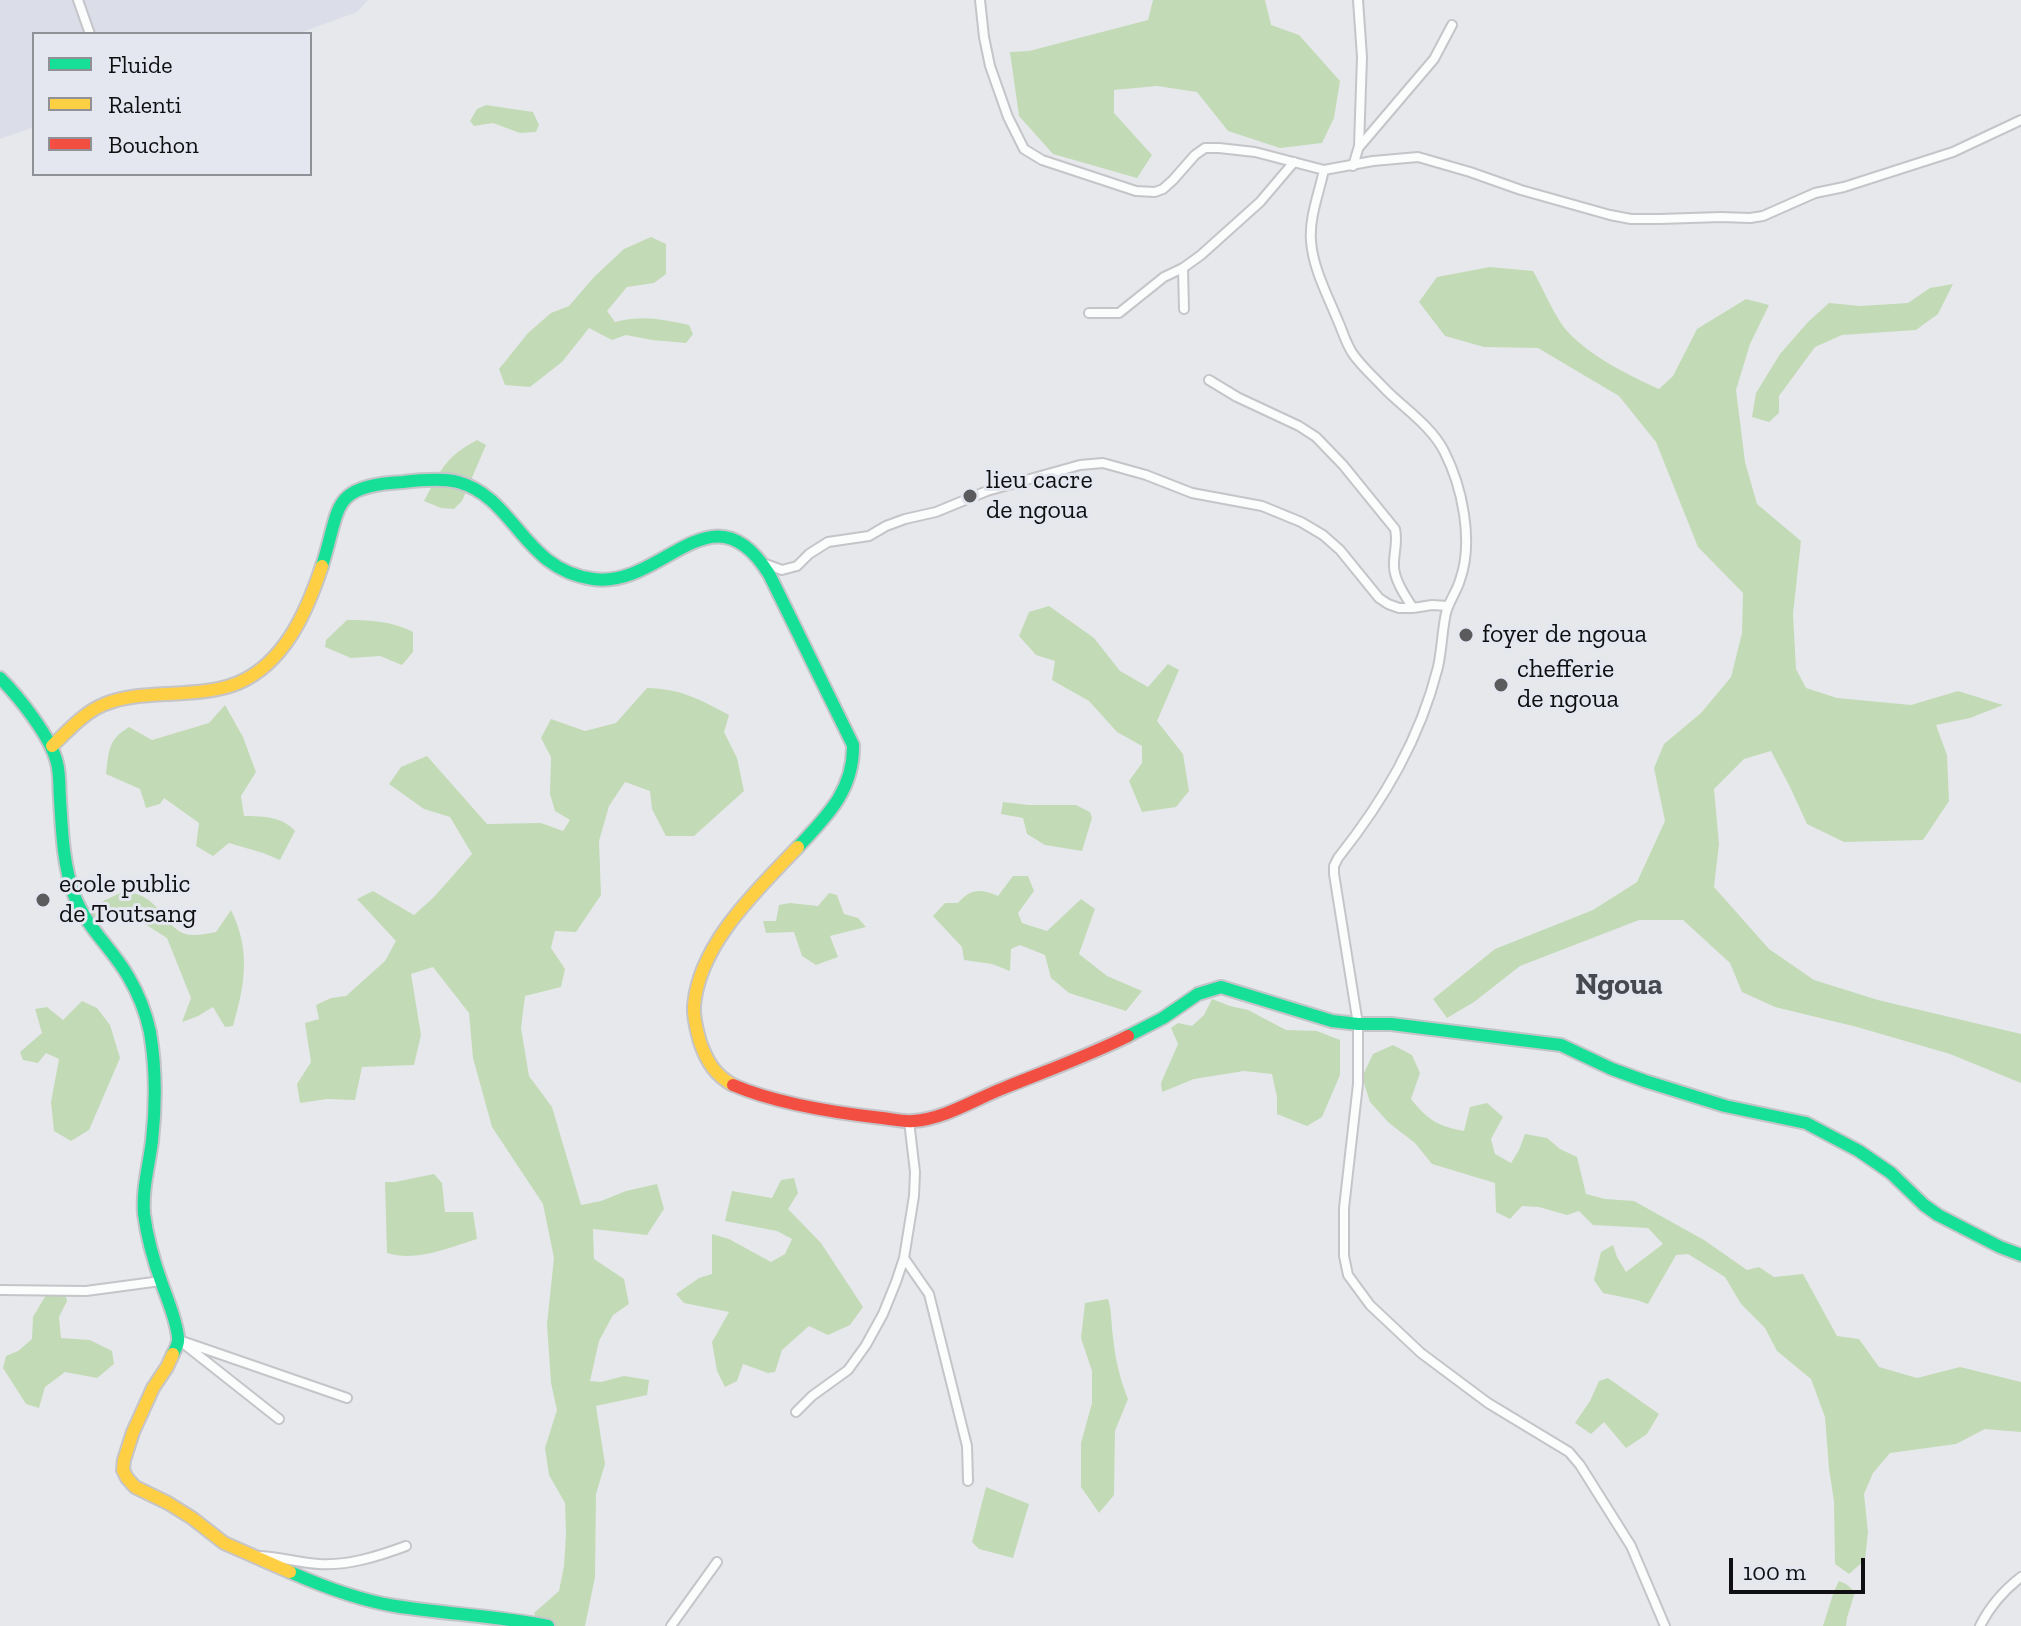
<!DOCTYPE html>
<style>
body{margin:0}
#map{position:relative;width:2021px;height:1626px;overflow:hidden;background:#e7e8ec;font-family:"Zilla Slab",serif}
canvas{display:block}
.legend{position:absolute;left:32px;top:32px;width:280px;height:144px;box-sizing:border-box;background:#e4e7ef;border:2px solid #8f9197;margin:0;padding:10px 14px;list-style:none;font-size:24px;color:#0f0f12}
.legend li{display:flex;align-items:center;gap:16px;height:40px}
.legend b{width:40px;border:2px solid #8f9197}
.scale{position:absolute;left:1729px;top:1558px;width:136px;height:36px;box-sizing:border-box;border:4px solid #0f0f12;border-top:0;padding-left:10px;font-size:24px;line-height:28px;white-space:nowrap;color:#0f0f12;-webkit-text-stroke:6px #e4e7ef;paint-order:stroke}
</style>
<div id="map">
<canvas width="2021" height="1626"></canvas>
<ul class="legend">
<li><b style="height:10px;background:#16e098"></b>Fluide</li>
<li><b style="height:10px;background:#ffcf43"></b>Ralenti</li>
<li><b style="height:10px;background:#f24e42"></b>Bouchon</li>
</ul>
<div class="scale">100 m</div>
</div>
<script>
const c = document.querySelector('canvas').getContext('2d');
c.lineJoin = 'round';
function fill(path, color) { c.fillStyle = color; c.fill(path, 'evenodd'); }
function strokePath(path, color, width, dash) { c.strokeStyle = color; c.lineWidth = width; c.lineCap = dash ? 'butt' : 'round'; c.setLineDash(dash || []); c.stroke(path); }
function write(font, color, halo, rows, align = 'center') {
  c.font = font + ' "Zilla Slab",serif'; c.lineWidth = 6; c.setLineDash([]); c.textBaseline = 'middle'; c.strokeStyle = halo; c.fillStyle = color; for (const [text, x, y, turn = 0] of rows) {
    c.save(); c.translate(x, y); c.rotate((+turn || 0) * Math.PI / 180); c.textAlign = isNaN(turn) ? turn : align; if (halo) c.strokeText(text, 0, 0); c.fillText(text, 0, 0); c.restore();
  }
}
const built = new Path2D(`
 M0,0H368L357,12L297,34H34V127L0,139Z`);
const green = new Path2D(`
 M1153,0H1265L1271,25L1299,35L1340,81L1334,118L1322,143L1280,148L1228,131L1197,92L1157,86L1114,90V113L1152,155L1137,178L1053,154L1019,116L1010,52L1029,51L1148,20Z
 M486,105L533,112L539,125L536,132L520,133L493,123L474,126L470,121L477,109Z
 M651,237L666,244V274L654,283L627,287L607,311L615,322C644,315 660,319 689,325L693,334L686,343L652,340L626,335L612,340L589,328L562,362L530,387L505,385L499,369L528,333L551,313L569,306L594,277L624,249Z
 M1490,267L1533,271C1543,288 1555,318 1568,332C1590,356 1630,376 1659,389L1673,376L1697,329L1746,299L1769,305L1750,344L1736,390L1745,462L1757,504L1801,541L1793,614L1796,669L1806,688L1837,698L1911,705L1958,691L2003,705L1970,718L1936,725L1947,755L1949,801L1923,840L1844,842L1807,824L1790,787L1771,751L1744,759L1714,789L1719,844L1714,887L1769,949L1814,980L1878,1000L2021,1034V1083L1950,1054L1857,1027L1775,1007L1742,992L1730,963L1683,920H1639L1520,966L1474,1002L1447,1018L1433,999L1495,949L1593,910L1637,882L1665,821L1654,768L1664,744L1701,713L1731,677L1742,633L1743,593L1698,547L1656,442L1619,396L1538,348L1484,347L1445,336L1419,302L1437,277Z
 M1953,284L1938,314L1916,330L1842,335L1815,347L1779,396V413L1769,422L1752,417L1756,393L1780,354L1808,322L1829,303L1860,306L1908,303L1930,288Z
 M477,440L486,445L462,501L454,509L441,508L424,501C441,470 445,457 477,440Z
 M1049,606L1094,638L1120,671L1148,687L1168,664L1179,670L1157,721L1183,754L1189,791L1176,807L1142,812L1129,781L1142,763V746L1117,732L1089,701L1052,680L1055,661L1036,655L1019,636L1029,612Z
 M347,620C371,620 391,621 413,632V652L402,665L380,656L351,658L325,647L326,640Z
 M647,688C682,689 699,699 729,715L724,732L737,758L744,791L694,836H666L652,809L650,791L625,782L609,806L599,841L601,895L576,932L555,931L551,948L565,969L561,987L525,996L521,1028L529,1076L552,1107L581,1205L601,1201L626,1191L657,1184L664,1209L647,1235L593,1229L594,1259L624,1279L629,1304L613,1315L599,1341L590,1381L601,1382L624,1376L649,1380L647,1395L596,1406L605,1464L596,1494L595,1577L585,1626H554L538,1623L534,1613L559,1591L564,1566L566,1534L565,1503L549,1475L545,1448L557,1410L551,1383L547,1324L554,1258L543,1204L492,1127L473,1058L469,1013L433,967L411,974L421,1035L414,1065L362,1067L355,1100L327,1099L300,1103L297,1084L311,1062L305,1023L319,1019L316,1005L331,998L346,996L385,961L396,941L357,899L373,891L414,915L434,897L472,854L450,817L424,809L389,784L401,767L427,756L487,824L541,823L563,831L570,820L555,811L550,794L551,757L541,738L551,719L585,731L616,723Z
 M225,705L243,737L256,772L241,796L244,816C263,816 283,817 295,831L280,860L263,853L229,843L213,856L196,846L199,823L164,798L160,804L146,808L140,789L106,774C109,750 108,740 129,727L152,740L209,723Z
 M1003,802L1029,805H1076L1090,812L1092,818L1082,851L1045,845L1027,834L1023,818L1001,814Z
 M1013,876H1028L1034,891L1018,913L1022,923L1047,931L1081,899L1095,909L1079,954L1107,976L1142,991L1126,1011L1069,993L1051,978L1045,955L1020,945L1011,949L1010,971L992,964L964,960L962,947L933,916L945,903H958C971,888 981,889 998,896Z
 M127,890C135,894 145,896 151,902C178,926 172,942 216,932L231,910C251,951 245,984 233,1026L225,1027L213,1007L198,1016L182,1022L191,998L167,938L145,924L110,912L92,918L90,909L105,900Z
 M829,893L837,895L844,914L858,918L866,927L830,936L838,957L816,965L802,956L794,932L766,933L763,921H776L779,905L790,903L818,906Z
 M1212,999L1230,1006L1248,1010L1286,1030L1317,1031L1340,1040V1075L1322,1117L1307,1126L1277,1114V1097L1272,1074L1244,1071L1194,1079L1162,1092L1161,1083L1178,1044L1171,1028L1178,1023L1192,1026L1204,1015Z
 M82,1001L97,1008L110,1025L120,1058L89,1130L71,1141L54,1131L51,1102L59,1059L46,1053L38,1063L23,1060L20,1052L42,1033L35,1009L47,1007L63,1020Z
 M1393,1045L1412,1055L1420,1073L1411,1099C1428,1120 1437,1126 1464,1131L1470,1107L1487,1103L1503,1117L1491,1139L1495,1154L1511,1163L1519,1150L1525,1134L1547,1138L1560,1149L1577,1157L1586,1194L1605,1199L1634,1201L1704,1240L1747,1270L1759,1267L1774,1277L1803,1274L1837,1336L1859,1339L1879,1367L1917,1378L1960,1367L2021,1382V1432L1985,1429L1956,1444L1890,1453L1873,1473L1864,1494L1868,1532L1865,1560L1849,1574L1835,1564L1834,1501L1829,1469L1825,1417L1811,1379L1777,1351L1765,1328L1741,1304L1725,1277L1688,1254L1676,1255L1648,1304L1637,1300L1603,1293L1594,1280L1601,1252L1613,1245L1617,1257L1626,1272L1663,1244L1648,1228L1593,1225L1579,1211L1567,1215L1539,1207L1522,1206L1510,1219L1496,1212L1495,1183L1432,1164L1415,1143L1389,1123L1370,1102L1362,1077L1373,1054Z
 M434,1174L442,1183L445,1212H473L477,1239C448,1248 416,1262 387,1253L385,1182H395Z
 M794,1178L798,1193L788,1209L821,1243L863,1307L850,1325L828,1335L809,1326L782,1350L775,1372L768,1373L743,1364L737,1381L725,1387L717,1371L712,1342L729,1312L684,1303L676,1294L699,1278L712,1274V1234L729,1239L771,1262L785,1254L792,1239L777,1231L725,1221L732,1191L772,1198L781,1180Z
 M65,1292L67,1301L59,1317L61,1338L90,1340L112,1351L114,1364L97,1378L65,1372L45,1387L39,1408L26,1404L3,1368L6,1356L18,1351L32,1339L33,1317L46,1295Z
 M1108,1299C1112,1312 1111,1324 1113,1337C1115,1358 1120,1380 1128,1399L1115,1431L1114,1495L1099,1513L1081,1487V1443L1092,1403V1371L1081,1338L1085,1303Z
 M1608,1378L1659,1414L1647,1434L1626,1448L1604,1422L1591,1434L1575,1423L1590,1401L1599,1381Z
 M986,1487L1029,1504L1013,1558L979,1549L972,1542Z
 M1839,1581L1846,1584L1855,1592L1847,1618L1846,1626H1823L1834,1591Z`);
const street = new Path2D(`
 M78,0L90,34
 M980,0L984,37L990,66L1008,117L1024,149L1042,160L1136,191L1155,192L1163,189L1173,180L1195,155L1205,148H1219L1255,152L1324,170L1373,161L1418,157L1470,172L1521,190L1610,215L1631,219H1660L1721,217L1750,218L1763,216L1815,193L1844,187L1953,152L2021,120
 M1360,146L1434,59L1452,25
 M1353,166L1359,146L1362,57L1358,0
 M1324,170C1319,193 1309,218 1311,241C1313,269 1328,296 1338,321C1343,332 1346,344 1353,354C1362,367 1375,378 1386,390C1405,409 1431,426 1444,451C1462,486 1474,541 1460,580C1457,591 1449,601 1446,613C1442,631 1442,649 1438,667C1420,739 1384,800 1338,858L1334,866V874L1358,1024V1084L1344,1208V1256L1348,1275L1370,1305L1421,1353L1488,1403L1569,1452L1580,1465L1631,1546L1665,1626
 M1183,268L1184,309
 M1089,313H1119L1164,277L1183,268L1201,255L1260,202L1294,162
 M1209,380L1237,397L1299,426L1316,437L1343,465L1395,529C1398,542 1394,551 1394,564C1393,578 1405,596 1413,608L1432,605L1448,606
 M763,563L782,570L797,566L809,554L828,542L869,536L886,526L905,519L936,512L987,491L1080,465L1103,463L1146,475L1192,493L1262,506L1301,522L1323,535L1340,550L1379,598L1388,604L1399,608H1413
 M904,1258L929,1294L967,1446L968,1481
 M0,1290L86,1291L161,1281
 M796,1412L812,1396L848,1370L866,1345L883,1314L896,1282L904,1258L914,1196L915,1172L909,1121
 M279,1419L179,1340L347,1398
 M261,1556C281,1557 299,1563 319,1564C348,1566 379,1556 406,1546
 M671,1626L717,1562
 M1980,1626C1990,1606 2003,1591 2021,1577`);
const fast = new Path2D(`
 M322,566C341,507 329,486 403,482C420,480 441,478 458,482C516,498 522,569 593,579C663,589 712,482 769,574L853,745C854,790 827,816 798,847
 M0,678C19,697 51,737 57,763C60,774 59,787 60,799C62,832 63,864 74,895C86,927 111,947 128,976C138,993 146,1013 150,1032C156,1068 156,1105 152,1141C149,1165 142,1189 144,1214C147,1237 154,1262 162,1284C168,1301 176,1319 178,1337C179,1343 176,1348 173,1354
 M1128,1036L1163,1018L1198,994L1221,987L1332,1021L1358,1024H1391L1561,1045L1612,1069L1645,1081L1725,1106L1806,1123L1859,1151L1891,1173L1924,1205L1938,1215L2000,1247L2021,1255
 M290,1572C324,1587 358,1600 395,1606C446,1614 497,1616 548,1626`);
const slow = new Path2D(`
 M52,746C68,731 84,712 105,704C129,694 158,695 184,693C202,692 221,690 238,683C285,663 307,611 322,566
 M733,1085C715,1075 707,1062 700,1042C697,1031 693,1018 694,1006C699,944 757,890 798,847
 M173,1354L167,1367L153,1388L133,1432L124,1460L123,1470L127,1478L135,1487L168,1503L192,1518L224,1543L290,1572`);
const jam = new Path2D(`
 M733,1085C775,1103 837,1113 882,1118C892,1119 903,1122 913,1121C945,1119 975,1099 1004,1088C1046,1071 1088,1056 1128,1036`);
const markers = [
 [970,496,8,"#5b5b5e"],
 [1466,635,8,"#5b5b5e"],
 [1501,685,8,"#5b5b5e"],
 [43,900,8,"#5b5b5e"]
];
const poiNames = [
 ["lieu cacre",986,481],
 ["de ngoua",986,511],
 ["foyer de ngoua",1482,635],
 ["chefferie",1517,670],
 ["de ngoua",1517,700],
 ["ecole public",59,885],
 ["de Toutsang",59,915]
];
const quarterNames = [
 ["Ngoua",1619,985]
];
fill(built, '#dbdde8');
fill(green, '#c2dbb6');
strokePath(street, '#c5c5c9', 12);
strokePath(fast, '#c5c5c9', 16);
strokePath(slow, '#c5c5c9', 16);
strokePath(jam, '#c5c5c9', 16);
strokePath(street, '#fbfcfc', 8);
strokePath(fast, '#16e098', 12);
strokePath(slow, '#ffcf43', 12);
strokePath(jam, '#f24e42', 12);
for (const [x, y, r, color] of markers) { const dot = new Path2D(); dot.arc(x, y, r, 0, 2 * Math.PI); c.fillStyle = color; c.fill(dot); strokePath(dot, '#e4e7ef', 3); }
write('26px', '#0f0f12', '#e4e7ef', poiNames, 'left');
write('bold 30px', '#474950', '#e4e7ef', quarterNames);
</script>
